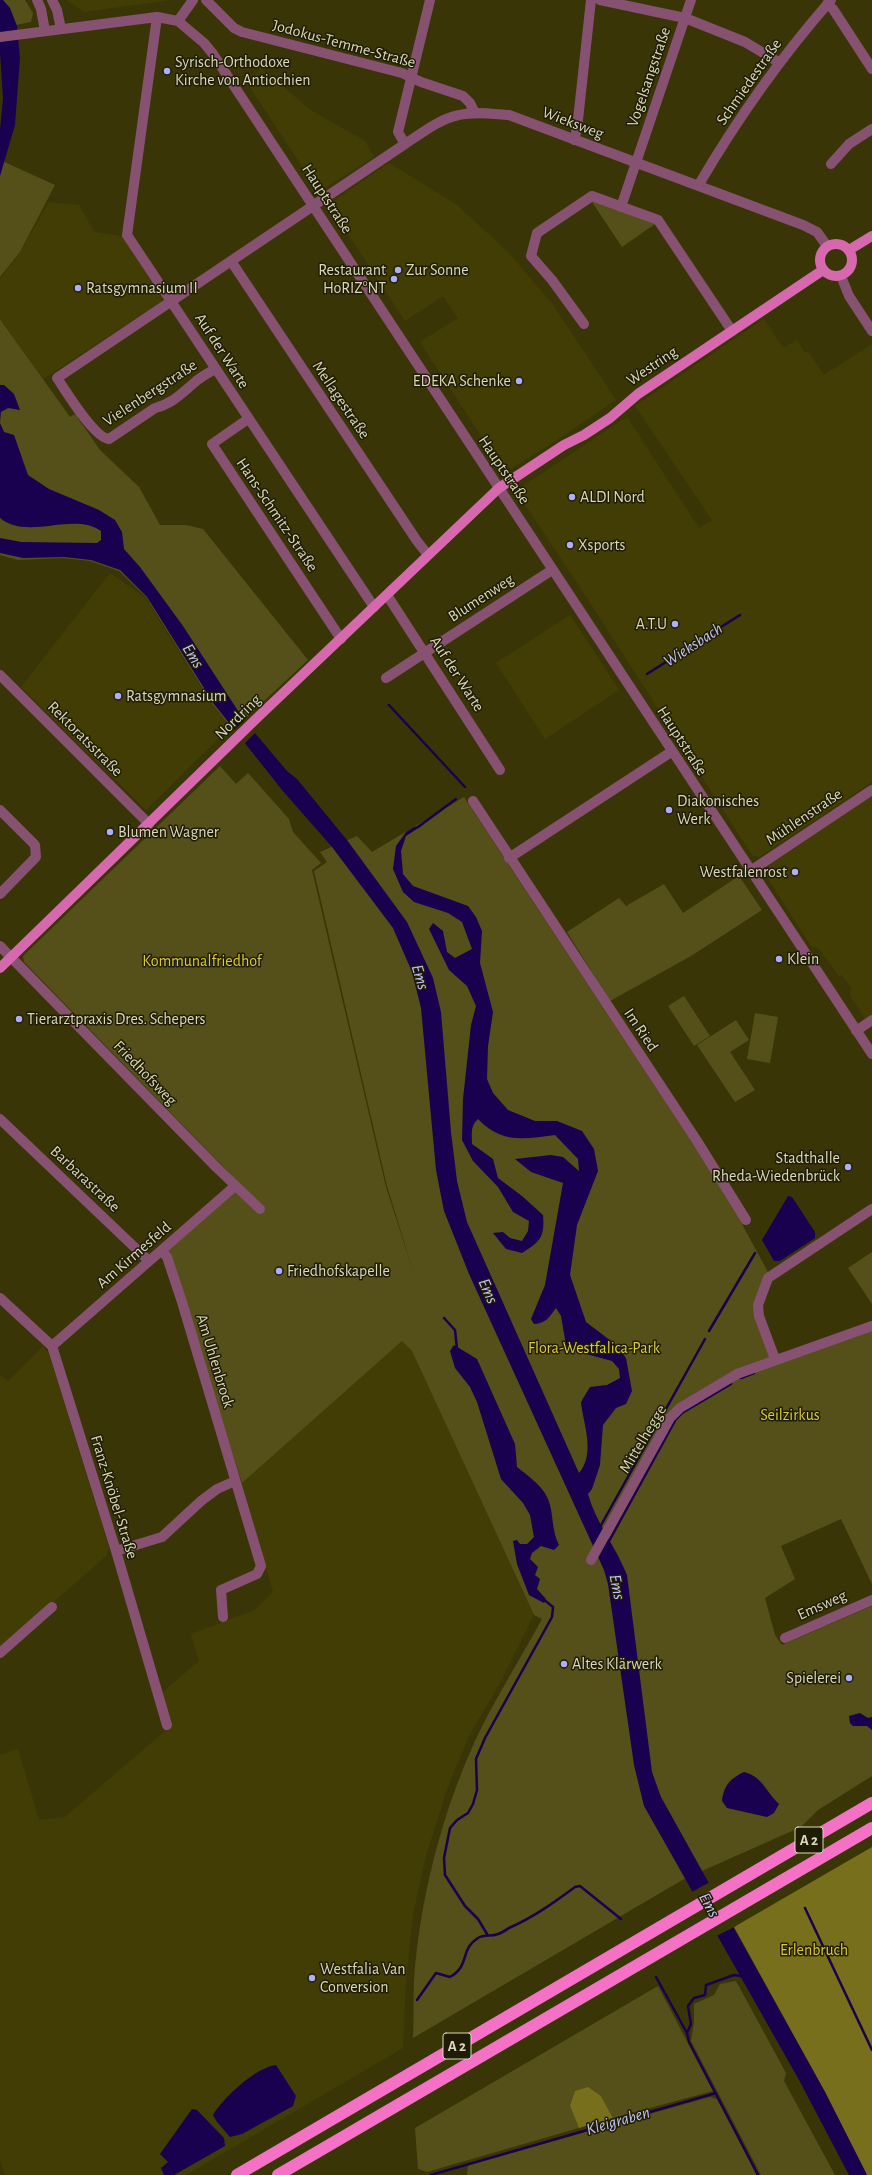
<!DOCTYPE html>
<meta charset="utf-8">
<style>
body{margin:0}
canvas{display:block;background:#3a3506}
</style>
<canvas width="872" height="2175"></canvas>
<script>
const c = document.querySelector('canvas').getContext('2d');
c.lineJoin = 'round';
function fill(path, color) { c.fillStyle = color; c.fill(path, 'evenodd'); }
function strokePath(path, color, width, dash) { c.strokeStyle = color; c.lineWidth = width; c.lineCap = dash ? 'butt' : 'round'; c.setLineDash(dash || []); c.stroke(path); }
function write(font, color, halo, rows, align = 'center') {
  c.font = font + ' "Alegreya Sans",sans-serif'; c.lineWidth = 3; c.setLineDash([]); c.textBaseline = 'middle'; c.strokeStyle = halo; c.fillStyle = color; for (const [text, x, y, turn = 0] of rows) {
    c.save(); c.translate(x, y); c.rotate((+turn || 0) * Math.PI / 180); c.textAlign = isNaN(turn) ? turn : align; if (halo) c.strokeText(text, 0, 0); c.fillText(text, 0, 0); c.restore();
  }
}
const built = new Path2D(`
 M66,0H172L84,12Z
 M262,69L312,111L365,141L374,157L322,190L317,189L245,80Z
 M389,163L457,205L508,252L553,305L616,400L557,440L512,468L505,467L498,462L420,342L458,318L443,296L405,321L331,208L332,202Z
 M49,202L79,205L94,232L122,236L162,298V301L43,379L0,318V279L20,253Z
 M764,319L783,348L797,340L805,353L808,351L824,375L872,344V782L759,857L752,855L589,601L522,500L523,486L627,417L699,528L712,520L635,406Z
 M110,573L145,598L212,705L230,727L146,810L21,687Z
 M570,615L619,690L545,739L496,663Z
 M872,796V1014L865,1019L850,995L851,988L842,975L839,976L819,949L811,946L767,877L769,865Z
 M402,1341L412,1351L534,1615L500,1683L469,1736L447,1789L425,1859L413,1915L406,1980L403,2048L186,2175H5L0,2160V1755L18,1749L39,1820L65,1817L164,1732L155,1699L199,1661L191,1634L255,1610L273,1592L242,1483Z
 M43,1346L49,1355L109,1548L106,1556L0,1649V1375L8,1381Z`);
const green = new Path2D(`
 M0,0H25L33,13L31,22L0,28Z
 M0,160L55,185L20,252L0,277Z
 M595,201L655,224L622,247L592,202Z
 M0,319L70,417L75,414L100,450L139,487L160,525H186L203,529L308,660L233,730L213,705L146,597L119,571L90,561L63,558L18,560L0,555Z
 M220,766L236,784L248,773L289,819L293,832L321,863L312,870L386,1187L413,1271L387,1186L314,871L327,862L320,852L357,836L372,852L464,797L740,1215L743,1226L769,1274L755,1305L774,1364L872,1329V1584L841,1519L781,1546L795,1579L765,1598L775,1635L782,1645L872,1606V1776L818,1810L801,1827L684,1879L413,2038C414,2019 413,1999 414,1980C420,1899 441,1816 475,1741C494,1700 520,1660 542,1619L534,1615L412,1351L402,1341L242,1483L168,1250L242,1186L24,962L23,956Z
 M739,876L762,910L691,956L610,1001L567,932L619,898L626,906L664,884L683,913Z
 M684,996L710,1036L694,1046L668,1006Z
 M755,1013L778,1017L770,1063L747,1059Z
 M736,1020L749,1040L730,1052L755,1090L735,1102L697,1045Z
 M872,1252V1304L848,1268Z
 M736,1981L786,2073L784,2081L835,2175H761L691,2041L694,2022V2004L714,1995L720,1984Z
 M658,1986L713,2091L613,2118L601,2096L570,2106L579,2128L427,2172L418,2169L415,2128Z
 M710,2097L717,2099L757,2175H467L468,2165Z`);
const forest = new Path2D(`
 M872,1847V2175H867L825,2092L734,1927Z
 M588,2087L601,2096L613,2118L579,2128L570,2106L575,2091Z`);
const water = new Path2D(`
 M0,0H3L10,8L17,26L20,58L15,125L0,176V129L3,99L0,53Z
 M0,385H4L14,394L20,410L8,408L1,412L0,422Z
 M0,423L4,432L14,435L28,475L49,489L99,510L115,520L122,532L124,549L140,567L183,626L244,720L287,771L297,779L347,840L407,922L433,978L441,1012L451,1132L457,1181L467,1222L579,1473C596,1453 583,1424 581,1402L590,1387L607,1385L620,1378L619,1369L612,1361L579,1352L566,1345L561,1316L556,1308C549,1317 547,1323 534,1324L531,1319L545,1285L563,1183L531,1172L515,1159L551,1155L563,1157L579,1171L578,1159L555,1135C524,1139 502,1144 478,1119C470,1126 472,1134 472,1144L493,1159L498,1178L522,1196L543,1215C545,1237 540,1242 522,1253L506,1249L493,1233L503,1232L510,1238L522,1241L528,1231L529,1221L513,1212L498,1187L473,1161L462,1140L463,1099L471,1025L476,1006L467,986L449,970L429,929L433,923L443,931L447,952L455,958L472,949L462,922L448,913L414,902L403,892L393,869L396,846L406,832L414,827L423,825L406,836L401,851L403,874L413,886L468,906L476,917L482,931L480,963L493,1012L488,1046L487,1079L493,1093L508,1110L535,1121H557L582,1131L594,1149L598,1171L577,1225L570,1275L586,1322L615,1344L626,1358L632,1391L626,1404L616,1408L603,1425L600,1465L592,1489L588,1494C596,1523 616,1547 627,1575L652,1772L661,1797L825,2092L867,2175H849L799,2080L644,1806L634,1765L608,1584L604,1570L469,1274L444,1211L436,1170L421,1008L412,972L393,928L332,847L282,790L214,704L147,597L120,570L91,560L64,557L23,558L0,553V538L21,542L97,543L101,540V531C73,511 28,541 0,518Z
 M788,1196L792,1197L815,1232V1238L780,1261H774L762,1240Z
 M454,1345L477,1359L515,1444L517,1467C527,1475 543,1486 548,1499C554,1513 551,1530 559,1545L554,1550L541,1546L532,1553L530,1559L538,1567L535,1575L540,1579L537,1589L546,1599L544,1603L529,1595L517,1564L513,1541L517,1540L520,1544H527L534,1537L530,1515L523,1503L501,1479L477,1402L470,1387L455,1368L450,1351Z
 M860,1713L868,1718L872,1717V1730L867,1726H853L850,1723L849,1716Z
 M744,1772C762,1776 766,1792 779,1804L774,1813L767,1817L727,1808L722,1801C724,1785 730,1779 744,1772Z
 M276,2065L296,2096L293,2106L242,2134L230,2137L217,2122L213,2115C224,2097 255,2068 276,2065Z
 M192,2109L197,2110L224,2138L225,2146L174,2175H164L161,2168L168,2162L160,2154Z`);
const pier = new Path2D(`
 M246,719L256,732L244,744L233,731Z
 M710,1882L736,1926L715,1937L690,1893Z`);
const stream = new Path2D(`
 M647,674L740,615
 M389,705L465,787
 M418,827L456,799
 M444,1318L455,1330L457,1349
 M709,1331L755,1253
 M741,1378L754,1373
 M600,1527L705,1339
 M608,1543L676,1419L682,1413L731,1384
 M805,1908L872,2050
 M487,1934L478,1919L465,1906L445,1875L444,1858L450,1828L457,1820L468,1813L473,1804L477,1790L476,1759L485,1738L552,1617L553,1607L543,1599
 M741,1976L734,1975L706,1985L705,1995L694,1998L688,2006L691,2024L687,2033L689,2042L758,2175
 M656,1977L687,2033
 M417,2000L436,1973L450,1977C471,1965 459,1950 478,1938C485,1934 491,1937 498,1934C502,1933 506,1930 509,1928C534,1917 553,1903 575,1887L580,1886L621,1919
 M431,2175L716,2093`);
const minor = new Path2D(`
 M37,0L41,9L45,31
 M52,0L57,10L61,29
 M206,0L234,28L242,32L402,73L421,82L463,96L470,103L475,113
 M600,0L685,18L745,42L780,63
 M827,4L833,9L872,69
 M157,17L127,235L374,607
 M178,21L193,0
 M0,37L157,17L178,21L204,43L213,54L872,1054
 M574,140L577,129L591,0
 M405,144L398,132L430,0
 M831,164L849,144L872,129
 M698,186C736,121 781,57 831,0
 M621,207L691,0
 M231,261L417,541L428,555
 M841,276L849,296L872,331
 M584,324L552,280L531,256L537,233L592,196L658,220L732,331
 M215,369C208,373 200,377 194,383C182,393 172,404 155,408L109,439C94,438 66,391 57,378L405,144C422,133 439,119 459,115C475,111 493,114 509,115L803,225L817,232L827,246
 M248,419L212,444L341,639
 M387,595L500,770
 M0,675L149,824
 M386,678L552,570
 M473,801L697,1141L746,1220
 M0,810L35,845L36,857L0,894
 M509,858L671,752
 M752,870L872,790
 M0,946L217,1168L260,1209
 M856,1031L872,1020
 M0,1119L149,1261
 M162,1251L167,1257L182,1302L261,1566L257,1574L221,1590L223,1617
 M0,1298L52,1346L116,1551L167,1725
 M52,1346L235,1186
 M775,1359L759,1316L758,1305L768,1278L872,1209
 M116,1551L162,1537L201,1501L217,1489L235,1481
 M591,1560L670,1418L680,1408L737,1374L872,1326
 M785,1638L872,1600
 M0,1653L52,1607`);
const major = new Path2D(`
 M820 260a16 16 0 1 1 32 0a16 16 0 1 1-32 0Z
 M849,250L872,236
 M0,968L258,717L499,488L564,445L584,435L610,418L638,394L823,270`);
const highway = new Path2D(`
 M237,2175L872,1803
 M278,2175L872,1828`);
const markers = [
 [167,71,4,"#aeaefa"],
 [398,270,4,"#aeaefa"],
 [394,279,4,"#aeaefa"],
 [78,288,4,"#aeaefa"],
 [519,381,4,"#aeaefa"],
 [572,497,4,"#aeaefa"],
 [570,545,4,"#aeaefa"],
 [675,624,4,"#aeaefa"],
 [118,696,4,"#aeaefa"],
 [669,810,4,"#aeaefa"],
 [110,832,4,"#aeaefa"],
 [795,872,4,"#aeaefa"],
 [779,959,4,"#aeaefa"],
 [19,1019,4,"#aeaefa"],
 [848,1167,4,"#aeaefa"],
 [279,1271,4,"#aeaefa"],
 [564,1664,4,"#aeaefa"],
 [849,1678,4,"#aeaefa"],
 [312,1978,4,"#aeaefa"]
];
const shields = [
 [809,1840,28],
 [457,2046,28]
];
const shieldNames = [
 ["A 2",809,1840],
 ["A 2",457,2046]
];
const streetNames = [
 ["Jodokus-Temme-Straße",344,44,15],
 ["Vogelsangstraße",649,77,-71],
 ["Schmiedestraße",749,82,-55],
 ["Wieksweg",573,123,21],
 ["Hauptstraße",327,199,57],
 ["Auf der Warte",222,351,57],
 ["Westring",652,366,-34],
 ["Vielenbergstraße",150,393,-33],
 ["Mellagestraße",341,400,56],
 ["Hauptstraße",504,470,56],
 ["Hans-Schmitz-Straße",277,515,56],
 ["Blumenweg",481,598,-33],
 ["Auf der Warte",457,674,57],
 ["Nordring",238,717,-44],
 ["Rektoratsstraße",85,739,45],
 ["Hauptstraße",682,741,57],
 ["Mühlenstraße",804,817,-34],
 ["Im Ried",641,1030,56],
 ["Friedhofsweg",145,1073,46],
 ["Barbarastraße",85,1179,43],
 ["Am Kirmesfeld",134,1255,-41],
 ["Am Uhlenbrock",215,1361,73],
 ["Mittelhegge",643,1439,-59],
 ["Franz-Knöbel-Straße",114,1497,73],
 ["Emsweg",822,1605,-24]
];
const poiNames = [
 ["Syrisch-Orthodoxe",175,62],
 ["Kirche von Antiochien",175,80],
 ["Restaurant",386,270,"right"],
 ["HoRIZ°NT",386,288,"right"],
 ["Zur Sonne",406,270],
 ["Ratsgymnasium II",86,288],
 ["EDEKA Schenke",511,381,"right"],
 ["ALDI Nord",580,497],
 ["Xsports",578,545],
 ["A.T.U",667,624,"right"],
 ["Ratsgymnasium",126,696],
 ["Diakonisches",677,801],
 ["Werk",677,819],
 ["Blumen Wagner",118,832],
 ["Westfalenrost",787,872,"right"],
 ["Klein",787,959],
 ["Tierarztpraxis Dres. Schepers",27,1019],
 ["Stadthalle",840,1158,"right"],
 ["Rheda-Wiedenbrück",840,1176,"right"],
 ["Friedhofskapelle",287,1271],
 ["Altes Klärwerk",572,1664],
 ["Spielerei",841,1678,"right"],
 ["Westfalia Van",320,1969],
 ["Conversion",320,1987]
];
const parkNames = [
 ["Kommunalfriedhof",202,961],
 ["Flora-Westfalica-Park",594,1348],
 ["Seilzirkus",790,1415],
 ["Erlenbruch",814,1950]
];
const waterNames = [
 ["Wieksbach",693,645,-33],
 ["Ems",193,656,58],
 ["Ems",420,977,73],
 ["Ems",488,1291,66],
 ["Ems",617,1587,79],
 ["Ems",709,1905,61],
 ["Kleigraben",618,2121,-16]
];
fill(built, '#423d04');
fill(green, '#554f19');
fill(forest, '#776f1b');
fill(water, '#190150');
fill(pier, '#3a3506');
strokePath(stream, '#190150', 2.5);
strokePath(minor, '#875172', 10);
strokePath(major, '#d669ae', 10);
strokePath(highway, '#f571c6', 12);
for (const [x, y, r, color] of markers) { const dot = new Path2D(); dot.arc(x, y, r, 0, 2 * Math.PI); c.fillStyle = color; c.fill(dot); strokePath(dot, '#1f1c05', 1.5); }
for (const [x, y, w] of shields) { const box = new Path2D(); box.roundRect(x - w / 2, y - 13, w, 26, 3); c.fillStyle = '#1f1c05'; c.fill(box); strokePath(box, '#dbd9bb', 1); }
write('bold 15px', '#dbd9bb', null, shieldNames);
write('16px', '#dbd9bb', '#1f1c05', streetNames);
write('16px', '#dbd9bb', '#1f1c05', poiNames, 'left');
write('16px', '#dacc3d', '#1f1c05', parkNames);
write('italic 17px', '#c4c5f2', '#1f1c05', waterNames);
</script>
